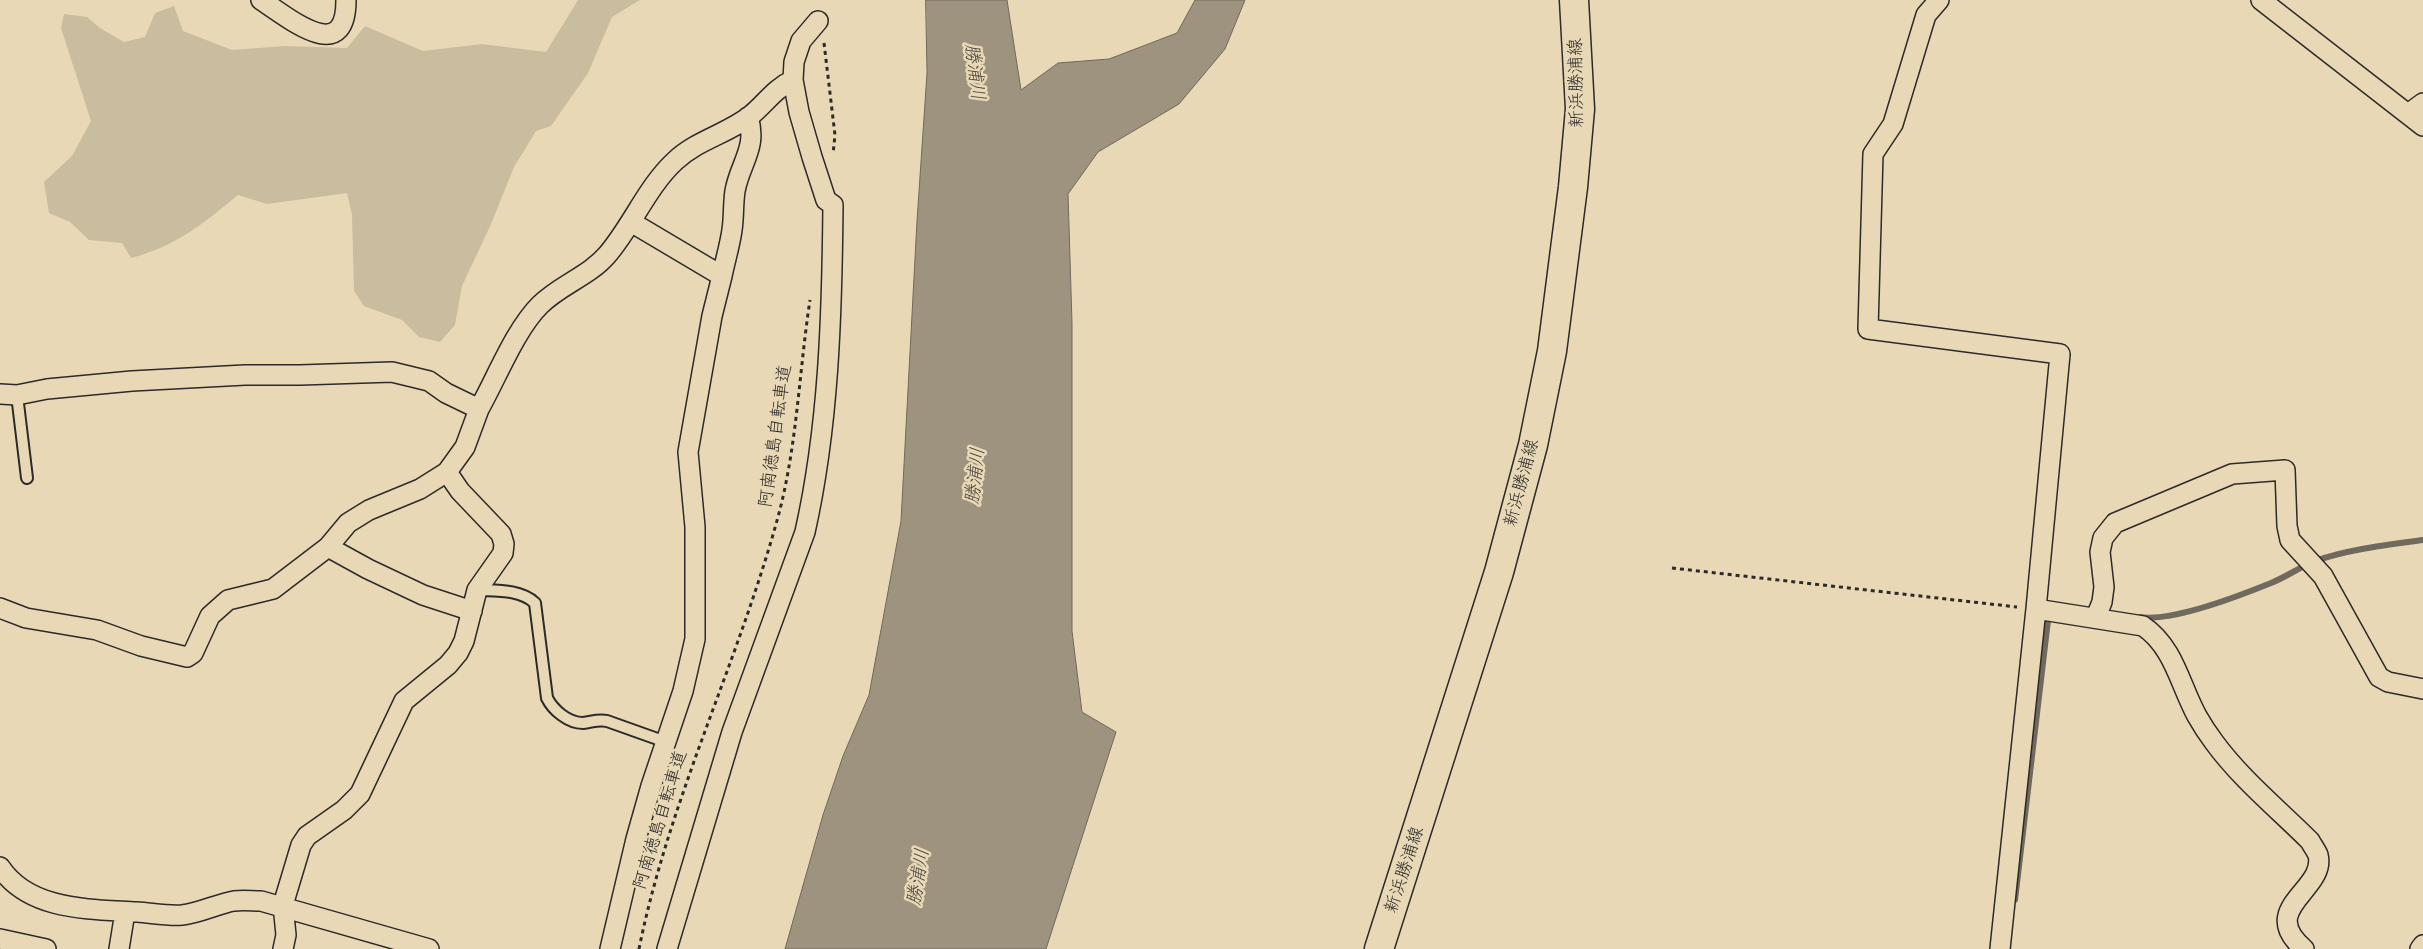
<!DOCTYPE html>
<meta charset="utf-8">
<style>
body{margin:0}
canvas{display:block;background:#e9d8b5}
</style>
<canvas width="2423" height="949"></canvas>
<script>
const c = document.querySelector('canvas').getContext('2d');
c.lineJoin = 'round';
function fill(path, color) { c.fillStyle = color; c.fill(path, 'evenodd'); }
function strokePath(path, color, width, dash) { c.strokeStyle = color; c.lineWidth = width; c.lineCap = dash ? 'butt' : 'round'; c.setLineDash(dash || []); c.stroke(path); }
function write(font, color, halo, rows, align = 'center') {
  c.font = font + ' "Balsamiq Sans","Klee One",sans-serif'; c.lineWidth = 5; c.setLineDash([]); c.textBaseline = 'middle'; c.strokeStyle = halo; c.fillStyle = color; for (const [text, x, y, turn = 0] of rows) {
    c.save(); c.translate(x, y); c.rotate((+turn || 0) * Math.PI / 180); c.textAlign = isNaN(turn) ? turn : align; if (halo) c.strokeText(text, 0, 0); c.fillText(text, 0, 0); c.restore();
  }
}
const green = new Path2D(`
 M578,0H640L612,17L588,73L551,126L536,131L514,167L491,224L462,286L455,325L440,342L419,337L402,320L364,306L354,291L352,215L347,193L267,204L238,195C203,224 176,246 131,258L122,243L89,240L70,222L49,213L44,182L72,156L91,121L61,28L64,14L87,17L100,28L124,42L145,37L155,13L174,6L183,31L232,50L285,46L347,48L365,26L423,51L482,44L546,52Z`);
const water = new Path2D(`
 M926,0H1007L1021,90L1058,63L1109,59L1177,33L1195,0H1245L1225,49L1179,104L1098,152L1068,194L1072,323V631L1082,712L1116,732L1046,949H785L823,815L843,756L869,695L901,521L917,221L927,73Z`);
const stream = new Path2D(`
 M2140,617C2172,622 2239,596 2271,583C2286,577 2300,567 2315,561C2350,549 2387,545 2423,540
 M2015,900L2049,612`);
const path = new Path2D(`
 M824,43L835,135L833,154
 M1672,568L2017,607
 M639,949C669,800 738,663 778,517C797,447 799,372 810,300`);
const service = new Path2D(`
 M17,395L27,478
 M477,590C496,591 520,589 535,603L547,698C553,710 568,723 583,723C592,722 598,719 607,721L666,742`);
const minor = new Path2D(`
 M261,0C289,18 346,67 346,0
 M1939,0L1926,15L1893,124L1873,154L1868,329L2060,354L2036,609L2000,949
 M2261,0L2423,126
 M2408,114L2423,103
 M631,222L722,276C725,261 730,245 732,230C734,217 733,204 735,191C740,163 758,147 748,117
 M0,394L17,395L47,389L132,381L245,375H300L392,372L429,381L446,393L479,409C497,377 515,330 540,305C560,285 589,276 607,255C632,226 647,187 675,161C697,140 727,134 750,116C765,104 775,88 793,80
 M328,547L368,569L423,595L472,611
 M0,608L26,618L97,630L141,646L187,657L193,653L210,616L228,600L273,589L328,547L348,523L369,510L420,489L447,472L465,447L479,409
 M2036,609L2143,626C2174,647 2180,685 2197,716C2202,725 2208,734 2214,742C2241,779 2278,809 2310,841C2312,845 2316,850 2318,855C2327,890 2256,908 2304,949
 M2096,617L2102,602L2104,587L2100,552L2103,538L2115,523L2232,474L2285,470L2287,526L2290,540L2323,576L2379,677L2388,682L2423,689
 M0,867C29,911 90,909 137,912C152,913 167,916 182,915C200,913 217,904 234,901C243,900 252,901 261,901L429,949
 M0,939L46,949
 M119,949L125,912
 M283,949L286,935L283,905L301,845L307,836L344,810L360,794L404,701L448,665L458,653L464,641L477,590L503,553L504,544L501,534L460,491L447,472
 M610,949L636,839L651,786L683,691L695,639V527L688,452L712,316L722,276
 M667,949L732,732L805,532C829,425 832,314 833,205L826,200L812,157L799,112L793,80L794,62L801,41L818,21
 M2420,949L2423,945`);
const secondary = new Path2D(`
 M1379,949L1499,572L1533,445L1552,351L1573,187L1580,109L1574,0`);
const streetNames = [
 ["新浜勝浦線",1577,83,-91],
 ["阿南徳島自転車道",776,436,-82],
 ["新浜勝浦線",1522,483,-75],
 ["阿南徳島自転車道",661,820,-73],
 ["新浜勝浦線",1405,870,-72]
];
const waterNames = [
 ["勝浦川",974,72,83],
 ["勝浦川",976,476,-84],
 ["勝浦川",919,877,-81]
];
fill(green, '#cabc9f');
fill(water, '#9e937f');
strokePath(water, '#70695d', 1);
strokePath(stream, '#70695d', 6);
strokePath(service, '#2b2b2b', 14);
strokePath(minor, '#2b2b2b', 22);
strokePath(secondary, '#2b2b2b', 31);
strokePath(path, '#2b2b2b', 3, [4, 4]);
strokePath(service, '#e9d8b5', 10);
strokePath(minor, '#e9d8b5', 19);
strokePath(secondary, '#e9d8b5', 28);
write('18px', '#2b2b2b', '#e9d8b5', streetNames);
write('italic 19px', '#484540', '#e9d8b5', waterNames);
</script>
